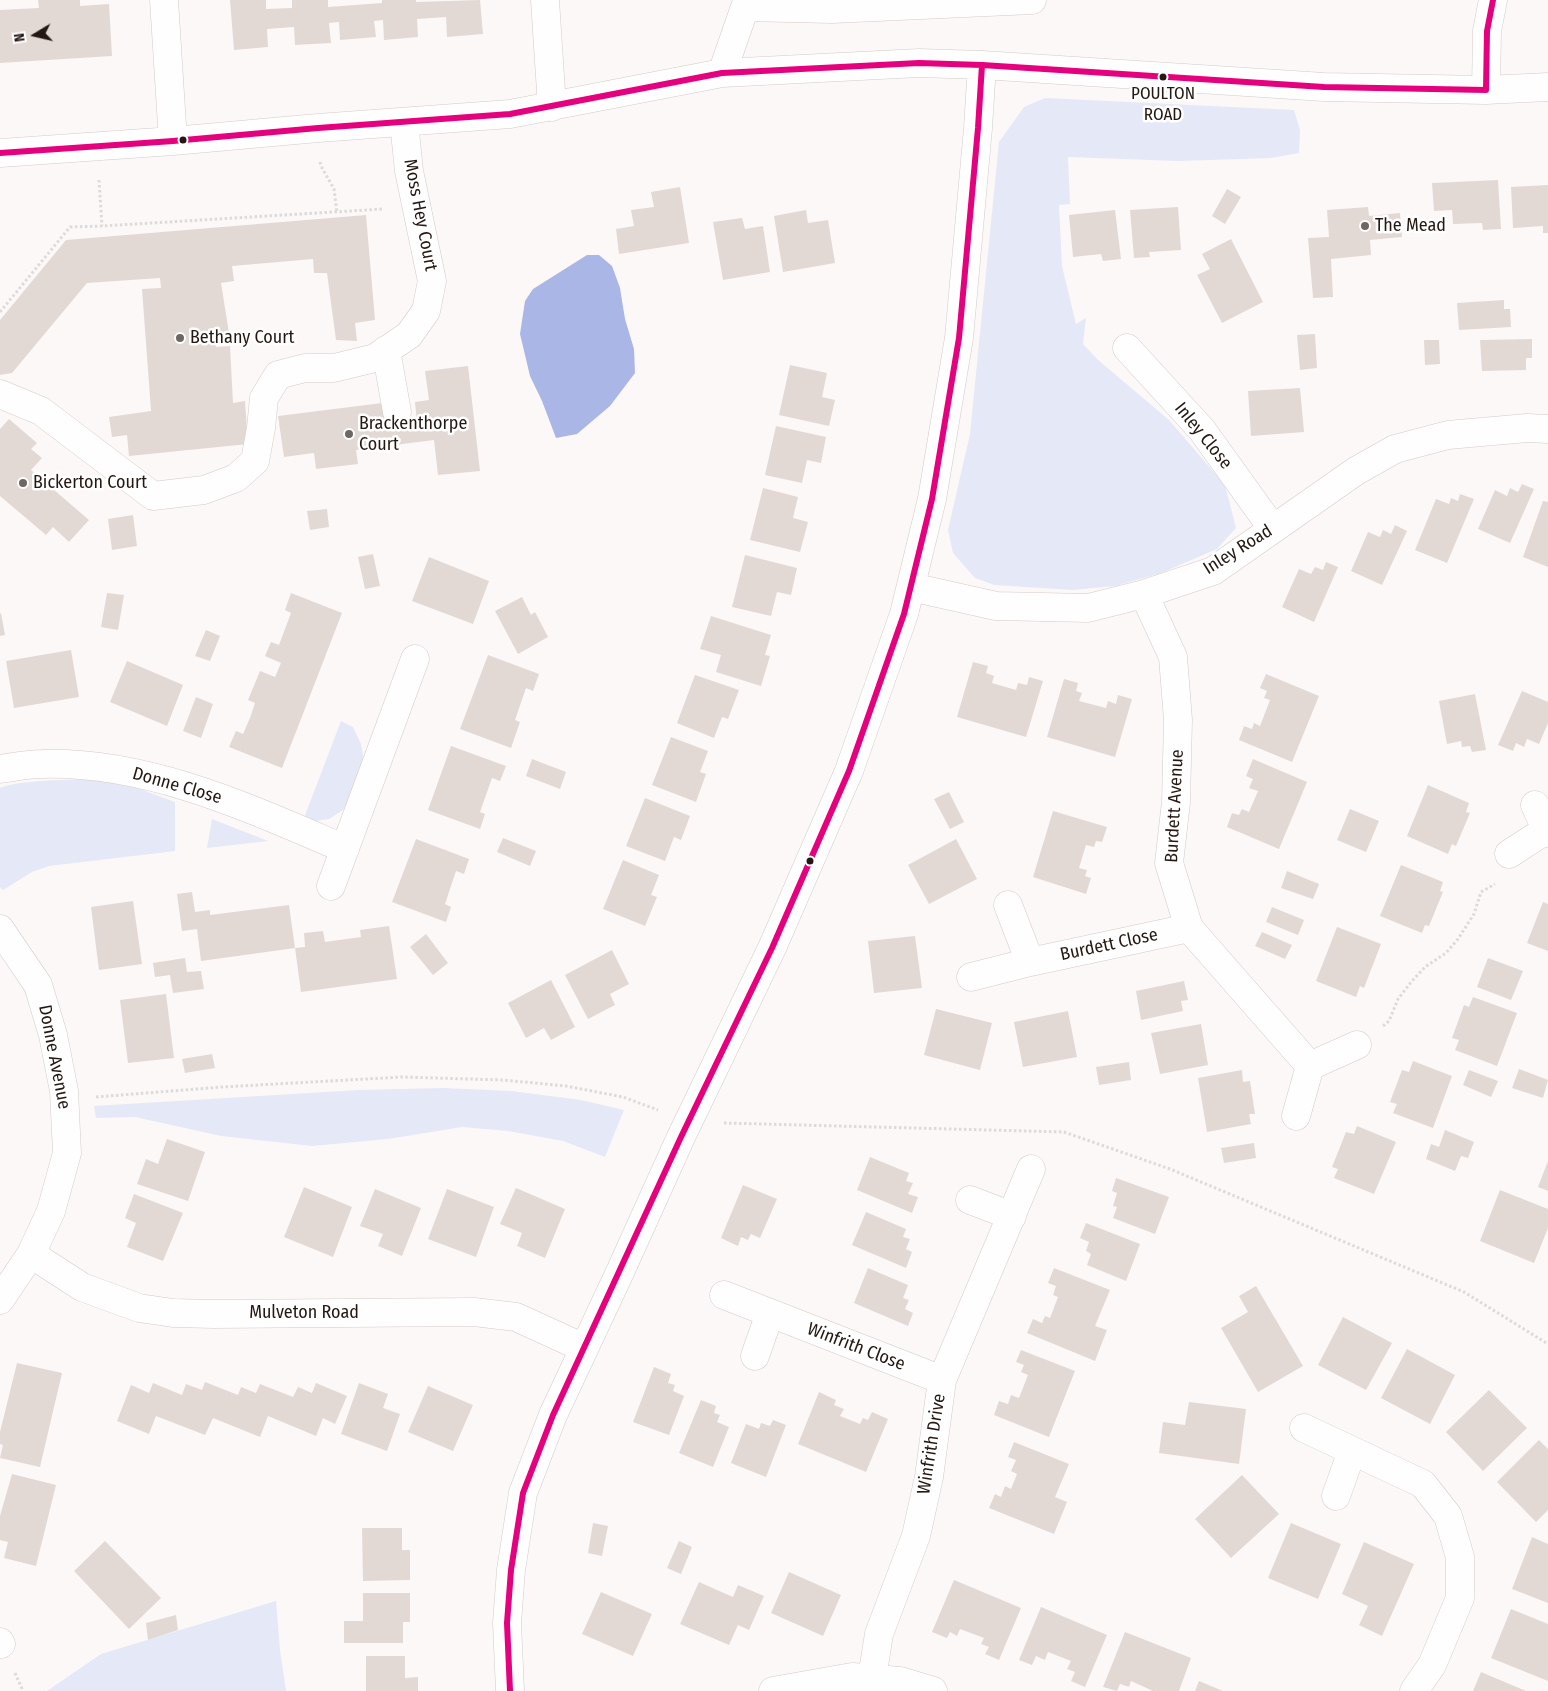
<!DOCTYPE html>
<style>
body{margin:0}
#map{position:relative;width:1548px;height:1691px;overflow:hidden;background:#fcf8f7;font-family:"Fira Sans Condensed",sans-serif}
canvas{display:block}
.north{position:absolute;left:10px;top:10px;width:50px;height:50px;-webkit-text-stroke:4px #fff;paint-order:stroke;rotate:261deg;font-size:14px;font-weight:700;line-height:20px;text-align:center;color:#251813}
.north::after{content:'';display:block;margin:auto;width:18px;height:22px;background:#251813;clip-path:polygon(50% 0,100% 100%,50% 72%,0 100%)}
</style>
<div id="map">
<canvas width="1548" height="1691"></canvas>
<div class="north">N</div>
</div>
<script>
const c = document.querySelector('canvas').getContext('2d');
c.lineJoin = 'round';
function fill(path, color) { c.fillStyle = color; c.fill(path, 'evenodd'); }
function strokePath(path, color, width, dash) { c.strokeStyle = color; c.lineWidth = width; c.lineCap = dash ? 'butt' : 'round'; c.setLineDash(dash || []); c.stroke(path); }
function write(font, color, halo, rows, align = 'center') {
  c.font = font + ' "Fira Sans Condensed",sans-serif'; c.lineWidth = 5; c.setLineDash([]); c.textBaseline = 'middle'; c.strokeStyle = halo; c.fillStyle = color; for (const [text, x, y, turn = 0] of rows) {
    c.save(); c.translate(x, y); c.rotate((+turn || 0) * Math.PI / 180); c.textAlign = isNaN(turn) ? turn : align; if (halo) c.strokeText(text, 0, 0); c.fillText(text, 0, 0); c.restore();
  }
}
const green = new Path2D(`
 M1045,98L1294,110L1300,130L1299,153L1271,158L1178,161L1068,157L1070,204L1059,205L1062,266L1076,324L1086,318L1083,344L1097,359L1169,420L1225,485L1236,528L1217,549L1161,573L1115,586L1072,590L994,585L975,578L953,553L948,530L970,434L999,142L1024,107Z
 M341,721L353,727L361,744L365,766L354,796L343,810L329,819L316,821L304,818Z
 M87,779L129,785L175,802V851L49,866L32,872L3,890L0,887V788C19,780 65,780 87,779Z
 M212,819L268,841L207,848Z
 M443,1088L511,1091L581,1100L624,1110L605,1157L563,1141L508,1131L462,1127L388,1139L312,1146L221,1136L135,1117L96,1118L94,1106L359,1090Z
 M276,1601L280,1650L286,1691H47L101,1654Z`);
const water = new Path2D(`
 M587,255H599L612,266L620,288L625,319L634,349L635,373L610,406L577,434L556,438L542,401L530,376L520,334L525,301L533,289Z`);
const building = new Path2D(`
 M38,0H80V6L109,4L112,56L0,63V10L39,8Z
 M230,0H266V9L292,8V0H328V7L382,3V0H416V2L480,0L483,34L447,37L446,17L417,19L418,37L384,40L383,20L374,21L376,37L340,40L339,22L329,23L331,43L295,45L294,27L267,29L268,47L234,50Z
 M1498,180L1501,229L1483,230L1482,223L1453,224L1452,210L1434,211L1432,183Z
 M1548,185V233H1543V226L1513,228L1511,187Z
 M680,187L689,243L619,254L616,229L634,226L631,210L654,207L651,192Z
 M1227,189L1241,197L1225,224L1212,216Z
 M1178,207L1181,250L1149,252L1150,257L1134,258L1130,210Z
 M1368,207L1369,216L1400,213L1402,237L1370,240L1371,255L1331,259L1333,297L1313,298L1308,238L1329,237L1327,210Z
 M806,210L808,223L828,220L835,263L783,272L774,216Z
 M1115,210L1121,259L1103,261L1101,254L1073,257L1069,215Z
 M366,215L375,320L355,323L357,341L336,340L327,273H314L313,259L232,266L234,281L221,283L229,333L215,335L216,347L230,346L233,403L245,401L248,444L129,456L127,435L112,437L109,417L151,411L142,289L161,288L160,278L87,283L12,373L0,375V320L66,240Z
 M742,218L745,229L763,226L770,272L723,280L713,222Z
 M1231,239L1263,302L1222,323L1197,275L1210,269L1202,254Z
 M1504,300V309H1510L1511,327L1459,330L1457,303Z
 M1315,334L1317,368L1300,370L1297,335Z
 M1532,339V358H1526V370L1482,371L1480,340Z
 M1424,340H1439L1440,364L1425,365Z
 M790,365L827,373L822,397L835,400L829,426L779,415Z
 M468,366L480,471L438,475L434,440L356,450L358,464L316,469L314,453L284,457L278,416L382,403L385,426L417,423L415,402L429,400L425,371Z
 M1300,388L1304,432L1251,436L1248,391Z
 M9,419L37,443L31,449L42,458L31,470L89,520L69,542L53,527L46,535L0,496V429Z
 M776,426L826,437L821,463L807,460L802,483L765,475Z
 M1522,484L1534,489L1510,543L1478,529L1495,490L1507,496L1510,488L1518,492Z
 M763,488L798,497L793,518L808,522L800,552L750,540Z
 M1460,494L1474,499L1447,563L1415,550L1436,499L1449,504L1451,498L1458,501Z
 M1543,501L1548,502V567L1523,557Z
 M327,509L329,527L310,530L307,511Z
 M133,515L137,546L112,550L108,519Z
 M1395,525L1407,531L1382,585L1351,571L1368,532L1380,537L1383,530L1391,534Z
 M373,554L380,586L365,589L358,557Z
 M745,555L797,568L791,595L777,592L771,616L732,607Z
 M429,557L489,581L473,624L412,601Z
 M1326,562L1338,567L1314,622L1282,607L1299,569L1311,574L1315,567L1323,570Z
 M107,593L124,595L118,630L101,627Z
 M291,593L342,613L282,768L229,747L236,731L243,734L250,718L255,703L248,700L260,671L275,677L281,663L265,656L271,642L279,645L291,613L285,610Z
 M522,597L531,615L535,612L548,637L518,654L495,611Z
 M1,613L5,635L0,636V614Z
 M711,616L771,635L765,655L770,656L761,686L716,672L721,655L700,649Z
 M206,630L220,636L210,661L195,656Z
 M71,650L79,697L14,708L6,661Z
 M488,655L539,674L533,691L526,688L515,720L520,722L511,748L460,729Z
 M127,661L183,685L167,726L110,702Z
 M973,662L988,666L986,673L994,676L992,683L1016,690L1018,683L1027,685L1029,677L1043,681L1026,737L957,717Z
 M1266,674L1319,696L1292,762L1239,740L1244,726L1252,729L1254,723L1260,726L1270,700L1264,698L1267,691L1260,688Z
 M695,675L739,690L728,719L722,717L714,738L677,723Z
 M1064,679L1078,683L1076,691L1082,693L1079,701L1106,708L1108,701L1116,704L1118,695L1132,699L1115,757L1047,737Z
 M1522,691L1548,702V723L1539,744L1527,739L1524,747L1516,743L1513,751L1498,745Z
 M1475,694L1486,750L1472,752L1470,746L1462,747L1461,741L1447,744L1439,701Z
 M196,697L213,704L201,738L183,731Z
 M671,737L708,751L700,772L706,774L696,802L652,785Z
 M451,746L506,766L500,781L492,778L480,812L485,814L480,829L428,810Z
 M532,759L566,772L560,789L526,776Z
 M1253,759L1307,782L1279,849L1227,827L1232,813L1239,815L1242,809L1249,812L1258,791L1249,788L1253,779L1246,776Z
 M1428,785L1469,803L1466,812L1470,813L1456,846L1452,844L1448,854L1407,836Z
 M949,792L964,822L950,829L934,799Z
 M645,798L690,816L681,840L674,837L665,861L626,846Z
 M1350,809L1379,821L1366,852L1337,840Z
 M1053,811L1107,827L1102,842L1096,841L1094,847L1086,845L1079,868L1087,870L1085,876L1091,878L1086,894L1033,877Z
 M503,838L536,851L530,866L497,852Z
 M416,839L469,859L464,874L456,871L445,904L451,907L446,922L392,902Z
 M956,839L977,879L929,904L908,865Z
 M623,860L659,875L651,895L657,897L645,926L603,909Z
 M1401,865L1443,882L1440,891L1443,892L1429,926L1425,925L1422,933L1380,916Z
 M1287,871L1319,884L1313,899L1281,888Z
 M192,892L195,912L210,910V915L289,905L295,948L201,961L197,929L182,931L177,894Z
 M133,901L142,964L99,970L91,907Z
 M1543,902L1548,904V951L1527,943Z
 M1272,907L1304,920L1298,935L1266,922Z
 M389,926L397,979L301,992L295,948L305,947L304,933L323,931L325,942L361,937L360,930Z
 M1337,927L1381,944L1364,988L1360,986L1356,997L1316,981Z
 M1262,932L1292,945L1285,959L1255,946Z
 M426,934L448,963L433,975L410,947Z
 M915,936L922,988L874,993L868,941Z
 M612,950L629,984L610,994L615,1005L588,1019L565,975Z
 M185,958L187,972L201,971L204,989L173,993L170,975L155,977L153,963Z
 M1488,958L1523,971L1511,1000L1477,987Z
 M551,980L575,1027L551,1040L544,1028L526,1038L508,1003Z
 M1184,981L1188,1000L1181,1001L1183,1011L1141,1020L1136,991Z
 M166,994L174,1058L128,1063L120,1000Z
 M1473,997L1517,1013L1497,1066L1455,1050L1459,1040L1452,1038L1464,1005L1469,1007Z
 M936,1009L992,1023L980,1070L924,1055Z
 M1068,1011L1077,1057L1023,1067L1014,1022Z
 M1201,1024L1208,1065L1160,1074L1151,1033Z
 M212,1054L215,1068L185,1073L182,1059Z
 M1413,1061L1452,1076L1433,1128L1393,1113L1397,1104L1390,1102L1402,1070L1409,1072Z
 M1129,1062L1131,1080L1099,1085L1096,1067Z
 M1519,1069L1548,1080L1543,1098L1512,1088Z
 M1242,1070L1243,1082L1250,1081L1255,1114H1249L1251,1124L1207,1132L1198,1078Z
 M1469,1070L1498,1081L1491,1097L1463,1085Z
 M1357,1126L1396,1142L1374,1194L1334,1178L1338,1169L1332,1167L1346,1132L1354,1134Z
 M1445,1130L1474,1142L1468,1158L1461,1156L1455,1171L1426,1159L1431,1144L1439,1147Z
 M167,1139L205,1152L188,1201L137,1184L146,1159L158,1164Z
 M1254,1143L1256,1158L1224,1163L1221,1148Z
 M870,1157L909,1173L906,1181L913,1183L908,1194L918,1197L912,1213L857,1190Z
 M1548,1161V1191L1538,1187Z
 M1116,1178L1169,1197L1155,1234L1113,1218L1117,1207L1113,1206L1117,1193L1112,1191Z
 M743,1185L777,1199L760,1238L751,1234L748,1240L741,1237L738,1246L721,1238Z
 M304,1187L352,1207L333,1257L284,1237Z
 M516,1188L565,1209L545,1258L517,1246L522,1233L500,1224Z
 M375,1189L421,1208L402,1256L378,1246L383,1234L360,1226Z
 M447,1189L494,1207L476,1257L428,1239Z
 M1500,1190L1548,1209V1228L1534,1263L1480,1241Z
 M134,1194L183,1213L163,1261L127,1247L136,1223L125,1218Z
 M866,1212L906,1229L903,1237L910,1239L906,1249L912,1252L906,1268L852,1245Z
 M1086,1223L1140,1244L1126,1281L1087,1265L1091,1254L1086,1251L1089,1242L1080,1238Z
 M868,1268L908,1285L903,1298L909,1300L905,1309L913,1313L908,1326L854,1303Z
 M1054,1268L1110,1290L1095,1326L1107,1330L1095,1361L1027,1333L1033,1319L1042,1323L1045,1316L1050,1318L1058,1297L1053,1295L1056,1286L1048,1283Z
 M1256,1286L1303,1366L1258,1392L1221,1328L1248,1312L1239,1296Z
 M1343,1317L1392,1343L1366,1390L1318,1365Z
 M1407,1349L1455,1375L1430,1424L1381,1398Z
 M1021,1350L1075,1371L1049,1437L994,1415L999,1401L1008,1404L1011,1395L1019,1398L1028,1375L1021,1372L1024,1365L1016,1362Z
 M17,1363L62,1373L40,1467L0,1458L3,1445L0,1444V1432Z
 M654,1367L671,1374L668,1383L675,1385L673,1391L684,1396L669,1435L633,1422Z
 M205,1382L238,1395L241,1387L256,1393L260,1384L293,1397L298,1387L312,1393L316,1383L347,1396L335,1424L323,1418L316,1436L268,1416L260,1437L213,1418L205,1435L156,1416L149,1434L117,1421L131,1385L149,1393L153,1383L182,1395L186,1384L202,1390Z
 M359,1383L388,1394L383,1408L400,1414L387,1451L341,1434Z
 M428,1386L473,1405L453,1451L408,1432Z
 M1489,1390L1527,1428L1483,1471L1446,1432Z
 M819,1392L836,1400L834,1405L844,1409L840,1416L860,1424L863,1418L868,1420L872,1412L888,1419L866,1472L798,1444Z
 M701,1400L716,1406L714,1413L720,1415L717,1422L729,1427L713,1467L679,1453Z
 M1189,1402L1246,1409L1239,1464L1159,1453L1163,1422L1185,1425Z
 M773,1420L786,1425L766,1477L731,1463L746,1424L759,1429L761,1423L770,1426Z
 M1539,1440L1548,1449V1510L1536,1522L1497,1482Z
 M1014,1442L1069,1464L1055,1497L1067,1502L1054,1534L989,1508L995,1494L1001,1497L1005,1486L1011,1489L1017,1474L1011,1471L1016,1460L1008,1457Z
 M12,1474L56,1485L36,1566L4,1558L8,1542L0,1540V1516Z
 M1242,1475L1279,1514L1231,1558L1195,1519Z
 M593,1523L608,1526L602,1556L588,1553Z
 M1291,1523L1341,1544L1318,1599L1268,1578Z
 M362,1528H402V1550H410V1580L363,1581Z
 M1532,1537L1548,1544V1603L1512,1589Z
 M105,1541L161,1598L129,1629L74,1571Z
 M679,1541L692,1547L681,1574L667,1568Z
 M1364,1542L1414,1564L1382,1636L1359,1625L1368,1606L1342,1594Z
 M789,1572L841,1595L823,1636L771,1613Z
 M954,1580L1021,1608L999,1660L985,1654L989,1647L981,1644L984,1638L960,1629L957,1636L950,1632L947,1638L932,1632Z
 M699,1582L733,1597L738,1585L764,1596L749,1630L738,1625L729,1645L680,1624Z
 M601,1592L652,1614L633,1656L582,1634Z
 M363,1593H410V1622H403V1643H344V1621H363Z
 M1041,1607L1107,1635L1085,1687L1071,1681L1075,1672L1067,1669L1071,1661L1048,1652L1045,1660L1036,1656L1032,1665L1019,1660Z
 M1511,1609L1548,1624V1681L1491,1658Z
 M176,1615L178,1630L148,1640L146,1623Z
 M1125,1632L1191,1658L1179,1691H1153L1131,1681L1129,1687L1120,1684L1117,1691L1103,1687Z
 M366,1656H405V1678L418,1677V1691H366Z
 M1481,1672L1526,1691H1473Z
 M1199,1681L1223,1691H1195Z`);
const path = new Path2D(`
 M320,162L321,166L334,189L337,213
 M99,180L102,226
 M0,312L70,227L102,226L383,209
 M1383,1026L1389,1021L1398,999L1412,981L1425,967L1446,953L1458,939L1474,914L1481,892L1495,884
 M96,1097L222,1087L402,1077L503,1080L566,1086L623,1097L658,1110
 M724,1123L1064,1132L1170,1169L1464,1292L1548,1344
 M15,1673L23,1691`);
const minor = new Path2D(`
 M164,0L173,141
 M545,0L552,107
 M722,73L745,7L832,9L1032,0
 M1486,90L1487,31L1493,0
 M0,153L173,141L318,128L510,114L722,73L919,63L982,65L1324,87L1486,90L1548,87
 M1127,348L1202,430L1273,529
 M386,350L397,412
 M0,394L41,411L153,496L204,490L236,478L255,461L261,428L264,398L278,375L305,368H334L375,358L409,335L426,311L432,281L409,171L404,122
 M911,587L996,606L1088,608L1144,594L1213,571L1356,471L1395,449L1448,435L1527,428L1548,429
 M1144,594L1173,657L1178,720L1176,802L1169,863L1189,928L1310,1066
 M0,769C14,767 28,764 42,764C148,761 249,808 345,849
 M1535,805L1548,833
 M1509,854L1546,830
 M331,886L415,659
 M1008,905L1030,962
 M0,929L38,985L53,1035L64,1091L67,1153L51,1211L31,1254L0,1300
 M971,977L1030,962L1189,928
 M1296,1116L1310,1066L1357,1045
 M970,1200L1012,1216
 M31,1254L82,1287L139,1308L173,1313L214,1314L474,1312L516,1317L584,1348
 M724,1295L942,1380
 M755,1356L770,1313
 M1304,1428L1423,1484L1448,1516L1460,1557V1598L1432,1665L1414,1691
 M1336,1496L1352,1451
 M0,1642L1,1644
 M872,1678L879,1634L916,1536L929,1477L942,1380L1031,1169
 M510,1691L507,1623L511,1570L523,1493L553,1415L620,1272L681,1137L772,948L849,771L904,614L932,499L959,338L978,128L982,65
 M773,1691L852,1677L900,1681L933,1691`);
const bus1 = new Path2D(`
 M0,153L173,141L318,128L510,114L722,73L919,63L982,65L1324,87L1486,90L1487,31L1493,0
 M510,1691L507,1623L511,1570L523,1493L553,1415L681,1137L772,948L849,771L904,614L932,499L959,338L978,128L982,65`);
const markers = [
 [1163,77,4.5,"#251813"],
 [183,140,4.5,"#251813"],
 [1365,226,5,"#706663"],
 [180,338,5,"#706663"],
 [349,434,5,"#706663"],
 [23,483,5,"#706663"],
 [810,861,4.5,"#251813"]
];
const busNames = [
 ["POULTON",1163,94],
 ["ROAD",1163,115]
];
const streetNames = [
 ["Moss Hey Court",420,215,79],
 ["Inley Close",1203,436,51],
 ["Inley Road",1238,550,-32],
 ["Donne Close",177,786,16],
 ["Burdett Avenue",1175,806,-87],
 ["Burdett Close",1109,945,-12],
 ["Donne Avenue",54,1057,79],
 ["Mulveton Road",304,1313],
 ["Winfrith Close",856,1347,21],
 ["Winfrith Drive",932,1444,-81]
];
const poiNames = [
 ["The Mead",1375,226],
 ["Bethany Court",190,338],
 ["Brackenthorpe",359,424],
 ["Court",359,445],
 ["Bickerton Court",33,483]
];
fill(green, '#e5e8f7');
fill(water, '#aab6e6');
fill(building, '#e2d9d5');
strokePath(minor, '#d3cac7', 29);
strokePath(path, '#dcdada', 3, [2.5, 2.5]);
strokePath(minor, '#fffefe', 28);
strokePath(bus1, '#e5007d', 6);
for (const [x, y, r, color] of markers) { const dot = new Path2D(); dot.arc(x, y, r, 0, 2 * Math.PI); c.fillStyle = color; c.fill(dot); strokePath(dot, '#fff', 2); }
write('17px', '#251813', '#fff', busNames);
write('18px', '#251813', '#fff', streetNames);
write('18px', '#251813', '#fff', poiNames, 'left');
</script>
